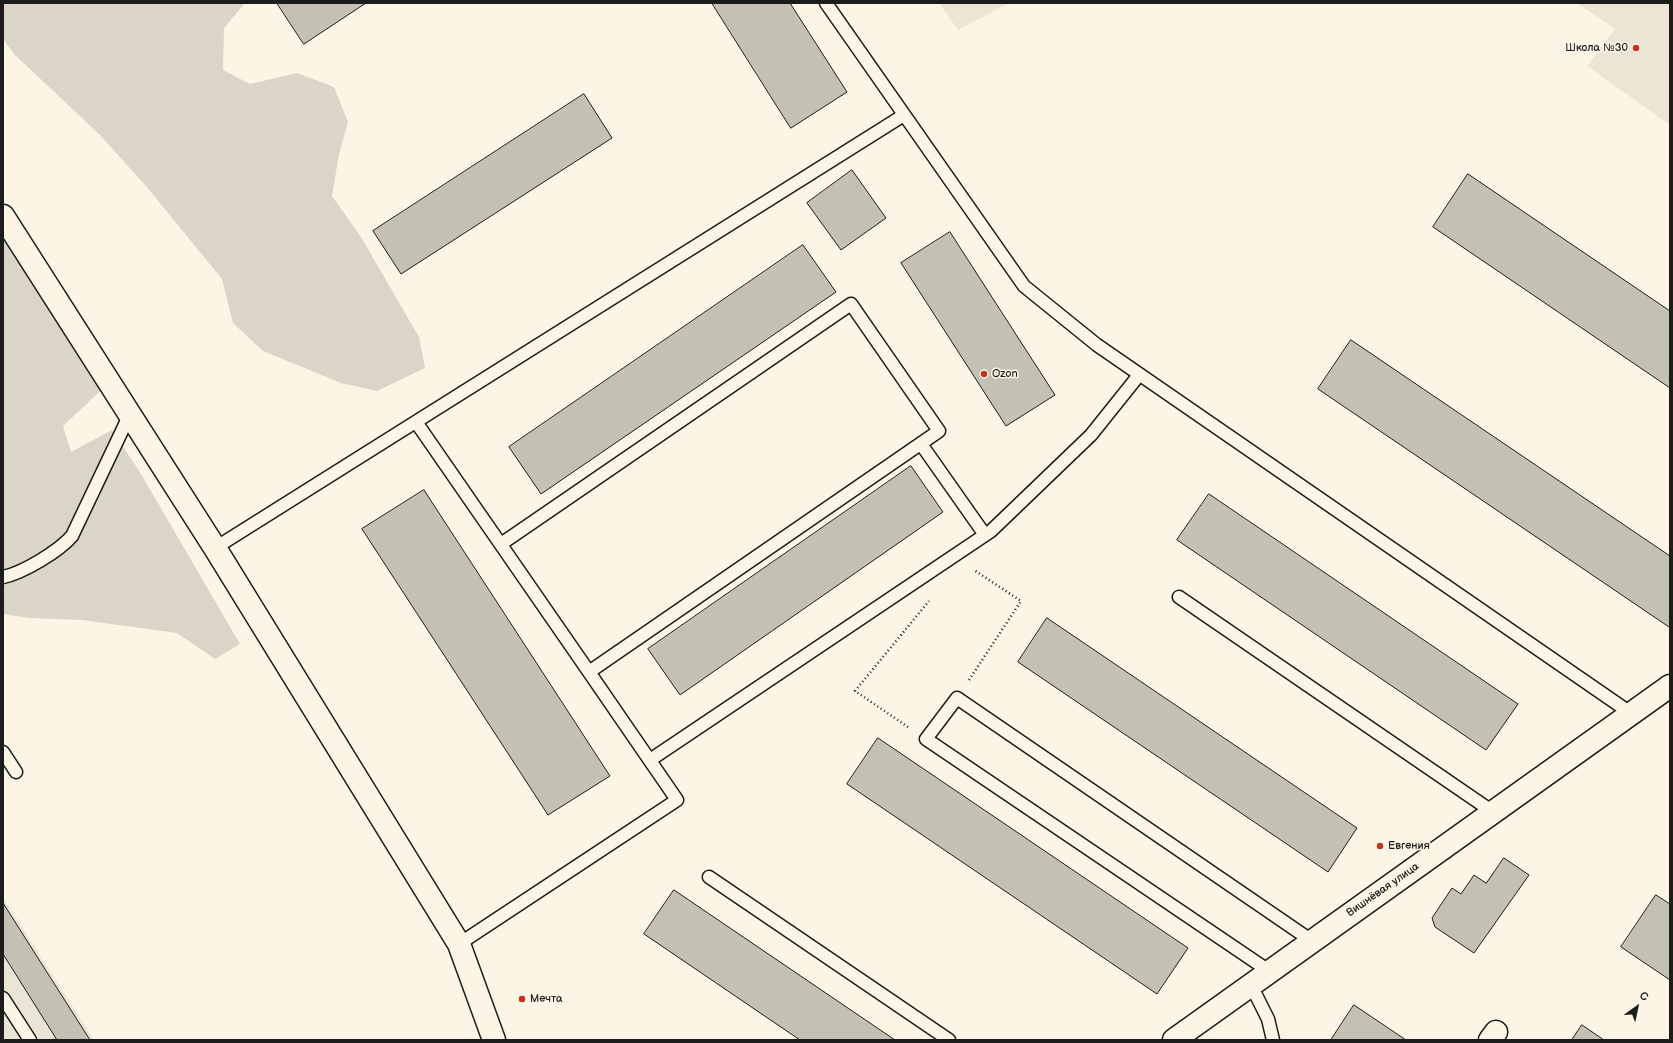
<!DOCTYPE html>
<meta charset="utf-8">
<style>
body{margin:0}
#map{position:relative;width:1673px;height:1043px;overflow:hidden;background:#fcf5e5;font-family:"Balsamiq Sans",sans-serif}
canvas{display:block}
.frame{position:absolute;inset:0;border:4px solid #1c1c1c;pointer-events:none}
.north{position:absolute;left:1617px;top:987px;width:40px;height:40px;-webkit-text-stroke:3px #fcf5e5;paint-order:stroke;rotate:33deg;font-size:11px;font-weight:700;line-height:16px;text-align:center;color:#1c1c1c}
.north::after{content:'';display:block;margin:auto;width:14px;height:18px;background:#1c1c1c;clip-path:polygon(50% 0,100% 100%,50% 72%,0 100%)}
</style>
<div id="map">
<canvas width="1673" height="1043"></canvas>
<div class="frame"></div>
<div class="north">С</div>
</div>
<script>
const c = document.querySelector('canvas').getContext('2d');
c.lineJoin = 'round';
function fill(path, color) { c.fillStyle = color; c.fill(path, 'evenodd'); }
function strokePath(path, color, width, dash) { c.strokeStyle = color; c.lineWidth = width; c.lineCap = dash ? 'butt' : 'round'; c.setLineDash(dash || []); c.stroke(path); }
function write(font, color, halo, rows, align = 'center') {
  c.font = font + ' "Balsamiq Sans",sans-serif'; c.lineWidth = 3; c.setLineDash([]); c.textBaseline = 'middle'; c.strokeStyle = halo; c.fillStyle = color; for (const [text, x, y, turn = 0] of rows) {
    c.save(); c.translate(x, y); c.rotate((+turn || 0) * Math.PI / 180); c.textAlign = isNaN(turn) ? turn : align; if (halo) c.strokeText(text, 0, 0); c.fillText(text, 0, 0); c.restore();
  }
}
const built = new Path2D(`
 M939,3H1009L958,30Z
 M1577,3H1670V125L1587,66L1615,29Z
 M3,897L94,1040H3Z`);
const green = new Path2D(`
 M3,3H245L224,28L223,70L250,84L297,73L334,87L348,122L339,154L332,196L361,237L419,337L425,368L377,391L341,383L263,351L233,323L222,279L146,186L99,134L15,55L3,39Z
 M3,216L109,383L63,426L71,452L112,430L141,474L240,644L215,659L177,633L82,620L29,618L3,614Z`);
const building = new Path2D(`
 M277,3H366L304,44Z
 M712,3H790L847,92L791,128Z
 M584,94L612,138L401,274L373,231Z
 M852,170L886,218L841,250L807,203Z
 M1468,174L1670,311V388L1433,227Z
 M950,232L1055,395L1006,426L901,263Z
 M803,245L836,292L541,494L509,447Z
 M1351,340L1670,556V625L1669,627L1318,389Z
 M911,466L943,512L680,695L648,649Z
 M424,490L610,776L548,815L362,529Z
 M1209,494L1518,704L1486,750L1177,540Z
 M1047,618L1357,828L1328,872L1018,662Z
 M878,738L1188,948L1157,994L847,784Z
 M1504,858L1529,875L1474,953L1435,927L1432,918L1452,888L1461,894L1474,875L1486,883Z
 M674,890L895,1040H800L644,934Z
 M1656,895L1670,904V980L1621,947Z
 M3,903L90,1040H57L3,954Z
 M1354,1005L1406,1040H1331Z
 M1582,1025L1604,1040H1572Z`);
const path = new Path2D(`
 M969,680L1021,601L974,570
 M908,727L855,691L929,601`);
const lane = new Path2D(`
 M826,3L1024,286L1097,345L1632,714
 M416,422L589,672L939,431L851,304L501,544
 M921,444L985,535
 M215,548L904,115
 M3,577C23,573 59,551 72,536L130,414
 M1179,597L1493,812
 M3,752L16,772
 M650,760L991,531L1091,435L1139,375
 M709,877L949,1040
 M459,944L677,800L589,672
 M1269,971L926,739L957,698L1312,941
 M1251,985L1268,1019L1273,1040
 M3,998L30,1040`);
const street = new Path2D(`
 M3,216L215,548L459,944L494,1040
 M1174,1040L1670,686
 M1490,1040L1496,1032`);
const markers = [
 [1636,48,4,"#c8321e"],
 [984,374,4,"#c8321e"],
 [1380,846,4,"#c8321e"],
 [522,999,4,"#c8321e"]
];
const poiNames = [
 ["Школа №30",1628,48,"right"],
 ["Ozon",992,374],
 ["Евгения",1388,846],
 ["Мечта",530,999]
];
const streetNames = [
 ["Вишнёвая улица",1383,890,-35]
];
fill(built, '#ebe5d6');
fill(green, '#dbd5c8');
fill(building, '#c4c0b3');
strokePath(building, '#1c1c1c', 1);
strokePath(lane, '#1c1c1c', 15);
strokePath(street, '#1c1c1c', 25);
strokePath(path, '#1c1c1c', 2.5, [1, 3]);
strokePath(lane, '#fcf5e5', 12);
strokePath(street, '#fcf5e5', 22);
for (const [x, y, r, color] of markers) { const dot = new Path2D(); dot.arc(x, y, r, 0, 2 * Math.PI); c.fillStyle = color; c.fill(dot); strokePath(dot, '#fcf5e5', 1.5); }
write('11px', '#1c1c1c', '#fcf5e5', poiNames, 'left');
write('11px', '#1c1c1c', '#fcf5e5', streetNames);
</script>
